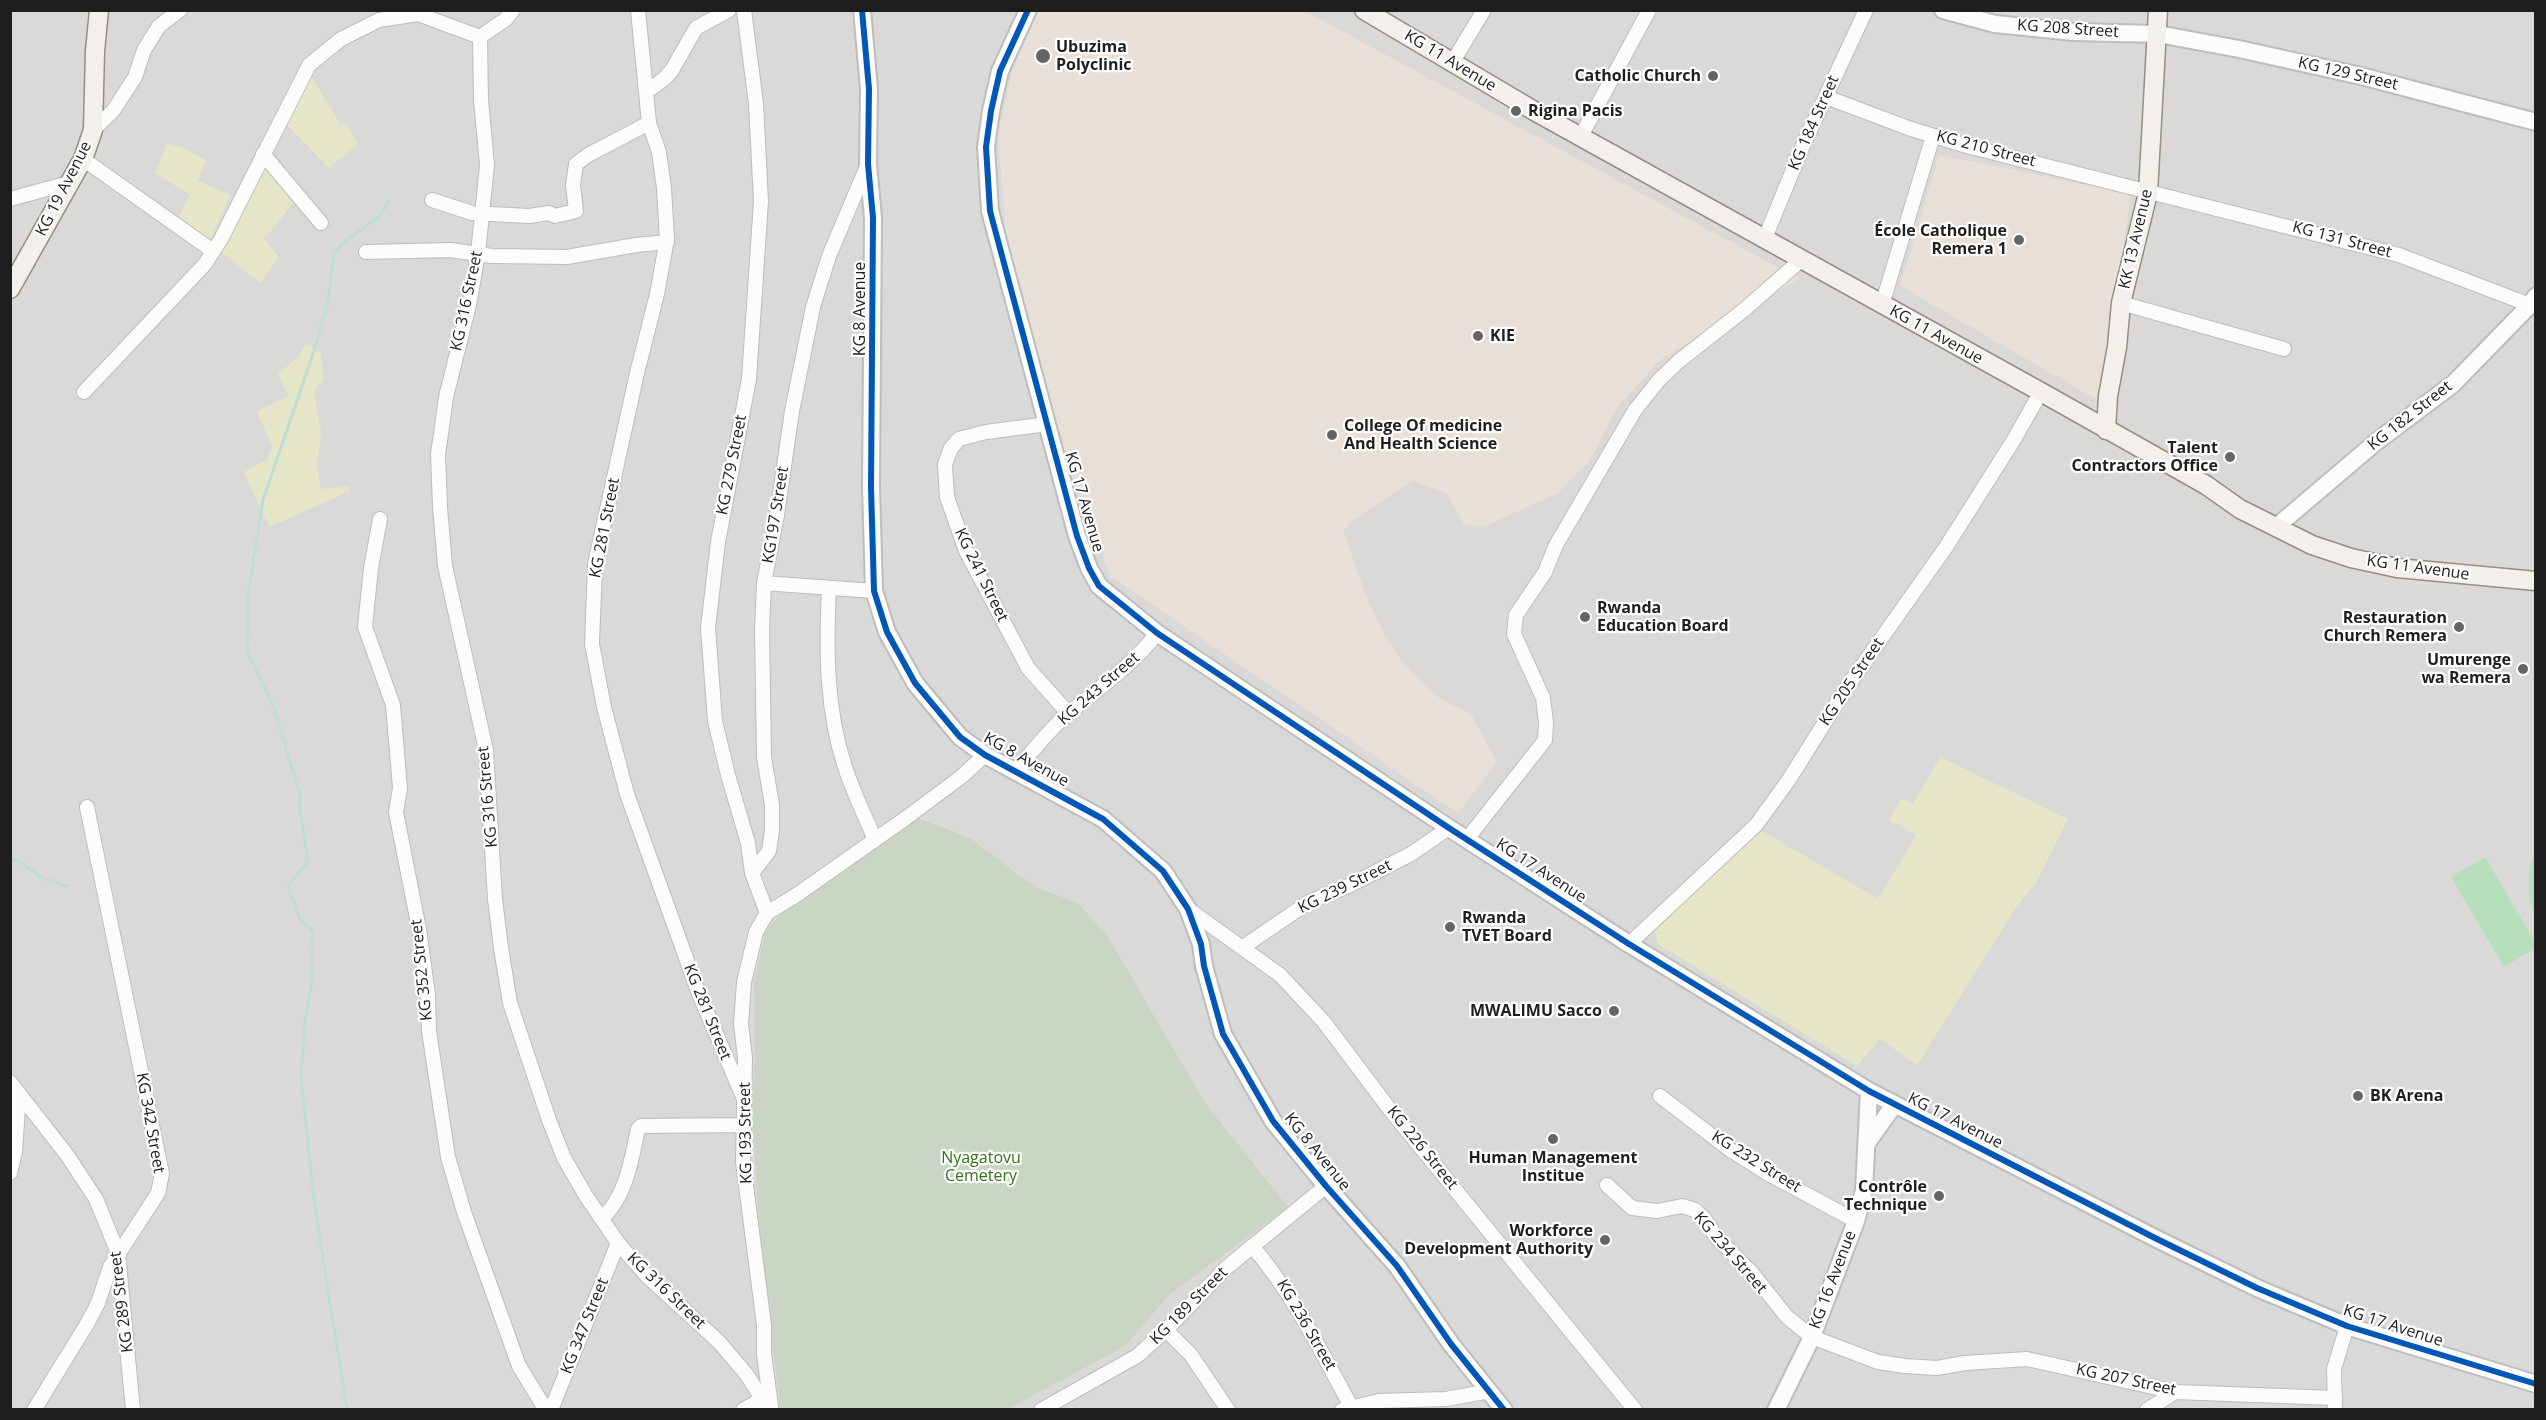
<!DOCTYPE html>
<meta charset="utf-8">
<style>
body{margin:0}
#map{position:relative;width:2546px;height:1420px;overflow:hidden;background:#ece8e7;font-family:"Open Sans",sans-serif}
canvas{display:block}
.frame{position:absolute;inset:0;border:12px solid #1e1e1e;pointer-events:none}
</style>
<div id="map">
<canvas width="2546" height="1420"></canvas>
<div class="frame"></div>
</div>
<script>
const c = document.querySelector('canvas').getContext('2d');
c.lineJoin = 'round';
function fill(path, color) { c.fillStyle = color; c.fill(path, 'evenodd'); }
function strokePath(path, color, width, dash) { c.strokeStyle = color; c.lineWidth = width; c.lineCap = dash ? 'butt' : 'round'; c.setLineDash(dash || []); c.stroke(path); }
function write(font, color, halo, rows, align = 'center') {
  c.font = font + ' "Open Sans",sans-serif'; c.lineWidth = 4.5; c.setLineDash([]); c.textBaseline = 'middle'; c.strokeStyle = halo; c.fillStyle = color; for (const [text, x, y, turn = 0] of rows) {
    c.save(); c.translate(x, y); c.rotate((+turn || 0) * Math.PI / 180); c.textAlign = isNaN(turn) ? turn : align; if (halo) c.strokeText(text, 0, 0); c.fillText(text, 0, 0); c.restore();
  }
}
const residential = new Path2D(`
 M10,11H2535V1409H11Z`);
const education = new Path2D(`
 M1038,11H1305L1799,279L1709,329L1659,361L1616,409L1590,460L1558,493L1483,527L1464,524L1446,493L1413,481L1351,522L1343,531L1367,598L1385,635L1404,664L1439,698L1471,714L1497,762L1458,813L1110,576L1068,464L1006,236L998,135L1018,44Z
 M1939,155L2131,194L2101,402L1900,286Z`);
const grass = new Path2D(`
 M310,75L341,125L347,123L358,144L329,168L286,124Z
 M167,143L187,149L206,161L198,181L230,195L210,241L177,221L190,195L155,173Z
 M264,160L296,200L264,239L279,257L260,283L221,252Z
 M306,344L321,353L324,381L314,389L321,432L317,468L321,489L349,486L350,491L269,527L244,472L267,460L272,447L257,411L289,396L278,374L299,356Z
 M1940,757L2068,819L2036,883L2016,908L1917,1065L1880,1039L1857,1066L1658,944L1655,931L1724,863L1762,831L1878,899L1916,835L1889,820L1902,799L1913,804Z`);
const cemetery = new Path2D(`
 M918,818L970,838L1035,887L1078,903L1108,937L1205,1103L1288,1207L1170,1294L1125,1346L1008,1409H780L759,1225L752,1121L755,1051L754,984L765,933L780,914Z`);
const pitch = new Path2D(`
 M2535,852V913C2526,896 2527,869 2535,852Z
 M2485,857L2535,942V948L2504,967L2451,877Z`);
const parking = new Path2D(`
 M1695,11H1780L1759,45Z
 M2035,416L2162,487L2138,539L2127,629L2058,621L2008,601L1953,566Z
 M2313,656L2442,688L2446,668L2535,694V824L2462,868L2454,859L2445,865L2330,756L2293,694Z
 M2298,722L2351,810L2428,876L2376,901L2406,910L2425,921L2454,947L2485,982L2516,1051L2505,1058L2500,1084L2488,1091H2474L2470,1058L2461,1030L2434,980L2390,947L2373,941H2343L2340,918L2193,987L2177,977L2165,955L2150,884L2163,863L2166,843L2157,818L2159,792Z
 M2036,883L2062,909L2039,927L2018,975L1985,959L2016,908Z
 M1883,1217L1905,1219L2031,1293L2012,1320L1893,1249L1881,1233Z
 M1871,1255L1935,1297L1931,1309L1922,1308L1891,1291L1877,1318L1910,1338L1903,1353L1826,1335L1843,1307L1862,1318L1882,1282L1864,1271Z
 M2322,1403L2323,1409L2188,1410L2187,1405Z`);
const stream = new Path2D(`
 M10,859L24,864L40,877L67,886
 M347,1410L314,1201L301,1077L305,1021L312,979L313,931L300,920L288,886L308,861L299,803L300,795L273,705L247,651L248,594L263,500L314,351L328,302L334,253L343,243L380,216L389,201`);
const minor = new Path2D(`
 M638,10L649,123L659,152L664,188L667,239L657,294L637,373L595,564L592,644L604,707L627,794L699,994L744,1099
 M744,10L756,104L761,201L749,379L718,542L708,628L715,721L728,775L748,843L752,873L767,913
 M480,37L481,100L487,165L482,214L478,254L469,305L446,397L441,434L438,453L440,507L445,566L486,750L495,899L501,948L510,1003L549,1120L564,1158L586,1196L618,1243L646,1275L719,1342L747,1375L769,1410
 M1452,63L1484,10
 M646,92L664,79L672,70L696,28L729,10
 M1826,97L1911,129L1967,146L2399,255L2530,305
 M93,130L113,111L135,77L144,50L159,26L180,10
 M1581,136L1649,10
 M263,154L321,223
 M83,159L213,251
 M10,199L69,183
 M432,200L472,213L529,216L549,213L555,216L576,211L573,185L576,164L588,155L649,123
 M1765,238L1804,143L1866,10
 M366,252L451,250L492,256L567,257L636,245L667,242
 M2121,303L2284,349
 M1882,305L1933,136
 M84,392L205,264L221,239L309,65L341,39L379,20L418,14L480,37L506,19L513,10
 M1048,424L986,432L959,439L951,448L945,464L947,497L966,551L1028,668L1068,713
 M380,519L371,568L365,627L393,705L400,788L396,812L419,929L428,995L429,1031L448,1157L464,1212L519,1366L546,1410
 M764,583L874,591
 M829,589C826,648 826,710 845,767C853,792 865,816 875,840
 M1016,770C1033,751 1050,728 1070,712C1101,686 1133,665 1157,633
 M1467,839L1545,740L1546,722L1543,698L1514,634L1516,615L1545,572L1556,545L1635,410L1659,380L1679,361L1745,309L1802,259
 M752,873L769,851L772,831V805L764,757L762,629L764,583L777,515L792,411L813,307L829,256L868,164
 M1188,909L1280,975L1324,1022L1391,1111L1635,1410
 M1629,944L1756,825L1788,781L1847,687L1946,547L2013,441L2041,392
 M1243,947L1309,902L1348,886L1411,854L1449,828
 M10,1082L67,1155L96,1199L118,1253L133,1410
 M1660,1096L1729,1149L1767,1173L1856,1221
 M10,1173L15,1152L19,1093
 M1607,1185L1632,1208L1657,1211L1682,1206L1695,1210L1704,1218L1717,1238L1752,1273L1787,1317L1812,1337L1878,1362L1905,1366L1937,1368L1965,1363L2027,1359L2175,1392L2335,1398
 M602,1219C627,1194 631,1161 638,1129L641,1126L743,1125
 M1252,1246C1295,1296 1321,1352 1353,1410
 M1166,1330L1191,1355L1228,1410
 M771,1407L764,1354V1325L743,1162L745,1058L741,1024L744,982L756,932L767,913L795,896L906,818L961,777L985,755
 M34,1410L87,1324L98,1303L110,1267L158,1193L162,1174L87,807
 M551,1410L618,1243
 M743,1410L762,1399
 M1041,1410L1137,1356L1166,1330L1226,1268L1326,1186
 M1342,1410L1379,1401L1446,1399L1490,1391
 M2147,1410L2175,1392
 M2335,1410L2334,1369L2347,1326`);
const tertiary = new Path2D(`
 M862,10L869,89L868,164L873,218L871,487L874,591L887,632L915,683L960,737L985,755L1103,819L1163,871L1188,909L1201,944L1204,966L1223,1034L1273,1121L1326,1186L1397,1266L1451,1344L1504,1410
 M1028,10L1000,71L991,111L986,147L990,211L1077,536L1089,568L1099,586L1157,633L1449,828L1629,944L1869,1091L2155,1238L2257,1288L2347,1326L2536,1384
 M1943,10L1995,24L2074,32L2158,34L2239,49L2361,76L2536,122
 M2276,527L2376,442L2453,384L2530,305L2536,296
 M1867,1143L1894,1105
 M1776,1410L1812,1337L1856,1221L1864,1190L1869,1091`);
const secondary = new Path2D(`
 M1364,10L1536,112L2041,392L2206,485L2240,509L2312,545L2351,558L2397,568L2536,581
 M10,289L83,159L93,130L95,51L99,10
 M2106,430L2108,396L2117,347L2121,303L2148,193L2158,10`);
const cycleway = new Path2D(`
 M862,10L869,89L868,164L873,218L871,487L874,591L887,632L915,683L960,737L985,755L1103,819L1163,871L1188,909L1201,944L1204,966L1223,1034L1273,1121L1326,1186L1397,1266L1451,1344L1504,1410
 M1028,10L1000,71L991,111L986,147L990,211L1077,536L1089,568L1099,586L1157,633L1449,828L1629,944L1869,1091L2155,1238L2257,1288L2347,1326L2536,1384`);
const markers = [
 [1043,56,8,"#666564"],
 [1713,76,6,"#666564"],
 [1516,111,6,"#666564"],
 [2019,240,6,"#666564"],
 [1478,336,6,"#666564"],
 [1332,435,6,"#666564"],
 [2230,457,6,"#666564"],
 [1585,617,6,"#666564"],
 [2459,627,6,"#666564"],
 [2523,669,6,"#666564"],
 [1450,927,6,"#666564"],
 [1614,1011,6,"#666564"],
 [2358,1096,6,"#666564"],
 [1553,1139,6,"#666564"],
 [1939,1196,6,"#666564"],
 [1605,1240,6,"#666564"]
];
const streetNames = [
 ["KG 208 Street",2068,29,4],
 ["KG 11 Avenue",1450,61,31],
 ["KG 129 Street",2348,74,13],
 ["KG 184 Street",1814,123,-66],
 ["KG 210 Street",1986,149,15],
 ["KG 19 Avenue",64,189,-63],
 ["KK 13 Avenue",2136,239,-77],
 ["KG 131 Street",2342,240,15],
 ["KG 316 Street",467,301,-78],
 ["KG 8 Avenue",860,309,-90],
 ["KG 11 Avenue",1936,335,29],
 ["KG 182 Street",2410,416,-38],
 ["KG 279 Street",732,465,-79],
 ["KG 17 Avenue",1084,502,74],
 ["KG197 Street",776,515,-81],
 ["KG 281 Street",605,528,-79],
 ["KG 11 Avenue",2418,568,8],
 ["KG 241 Street",981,575,64],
 ["KG 205 Street",1852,682,-56],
 ["KG 243 Street",1099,689,-41],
 ["KG 8 Avenue",1026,760,29],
 ["KG 316 Street",488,797,-95],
 ["KG 17 Avenue",1541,871,33],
 ["KG 239 Street",1345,887,-26],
 ["KG 352 Street",422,970,-96],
 ["KG 281 Street",707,1012,68],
 ["KG 17 Avenue",1955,1121,27],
 ["KG 342 Street",150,1123,80],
 ["KG 193 Street",746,1133,-91],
 ["KG 226 Street",1422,1148,51],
 ["KG 8 Avenue",1317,1152,51],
 ["KG 232 Street",1756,1162,32],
 ["KG 234 Street",1730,1253,49],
 ["KG 16 Avenue",1833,1280,-69],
 ["KG 316 Street",666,1291,44],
 ["KG 289 Street",122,1302,-97],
 ["KG 189 Street",1189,1306,-45],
 ["KG 236 Street",1306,1325,60],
 ["KG 347 Street",585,1326,-68],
 ["KG 17 Avenue",2393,1326,18],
 ["KG 207 Street",2126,1380,12]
];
const poiNames = [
 ["Ubuzima",1056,47,"left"],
 ["Polyclinic",1056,65,"left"],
 ["Catholic Church",1701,76],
 ["Rigina Pacis",1528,111,"left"],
 ["École Catholique",2007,231],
 ["Remera 1",2007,249],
 ["KIE",1490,336,"left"],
 ["College Of medicine",1344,426,"left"],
 ["And Health Science",1344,444,"left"],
 ["Talent",2218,448],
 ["Contractors Office",2218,466],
 ["Rwanda",1597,608,"left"],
 ["Education Board",1597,626,"left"],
 ["Restauration",2447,618],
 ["Church Remera",2447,636],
 ["Umurenge",2511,660],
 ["wa Remera",2511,678],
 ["Rwanda",1462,918,"left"],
 ["TVET Board",1462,936,"left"],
 ["MWALIMU Sacco",1602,1011],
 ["BK Arena",2370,1096,"left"],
 ["Human Management",1553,1158,"center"],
 ["Institue",1553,1176,"center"],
 ["Contrôle",1927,1187],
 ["Technique",1927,1205],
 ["Workforce",1593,1231],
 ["Development Authority",1593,1249]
];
const parkNames = [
 ["Nyagatovu",981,1158],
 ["Cemetery",981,1176]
];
fill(residential, '#dbd9d8');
fill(education, '#e8e0d7');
fill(grass, '#e5e6c8');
fill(cemetery, '#cad5c4');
fill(pitch, '#b6dfbc');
fill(parking, '#dad8d8');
strokePath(stream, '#bdddd6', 3);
strokePath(minor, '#bebcbc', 16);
strokePath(tertiary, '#bebcbc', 20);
strokePath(secondary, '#958e81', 21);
strokePath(minor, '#fcfcfb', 14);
strokePath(tertiary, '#fcfcfb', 16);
strokePath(secondary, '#f3f0eb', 18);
strokePath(cycleway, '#0057b8', 6);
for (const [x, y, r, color] of markers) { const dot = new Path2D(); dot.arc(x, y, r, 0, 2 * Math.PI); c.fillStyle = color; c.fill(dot); strokePath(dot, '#fff', 2); }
write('16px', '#1e1e1e', '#fff', streetNames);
write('bold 16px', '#1e1e1e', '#fff', poiNames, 'right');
write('16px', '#337314', '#fff', parkNames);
</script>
